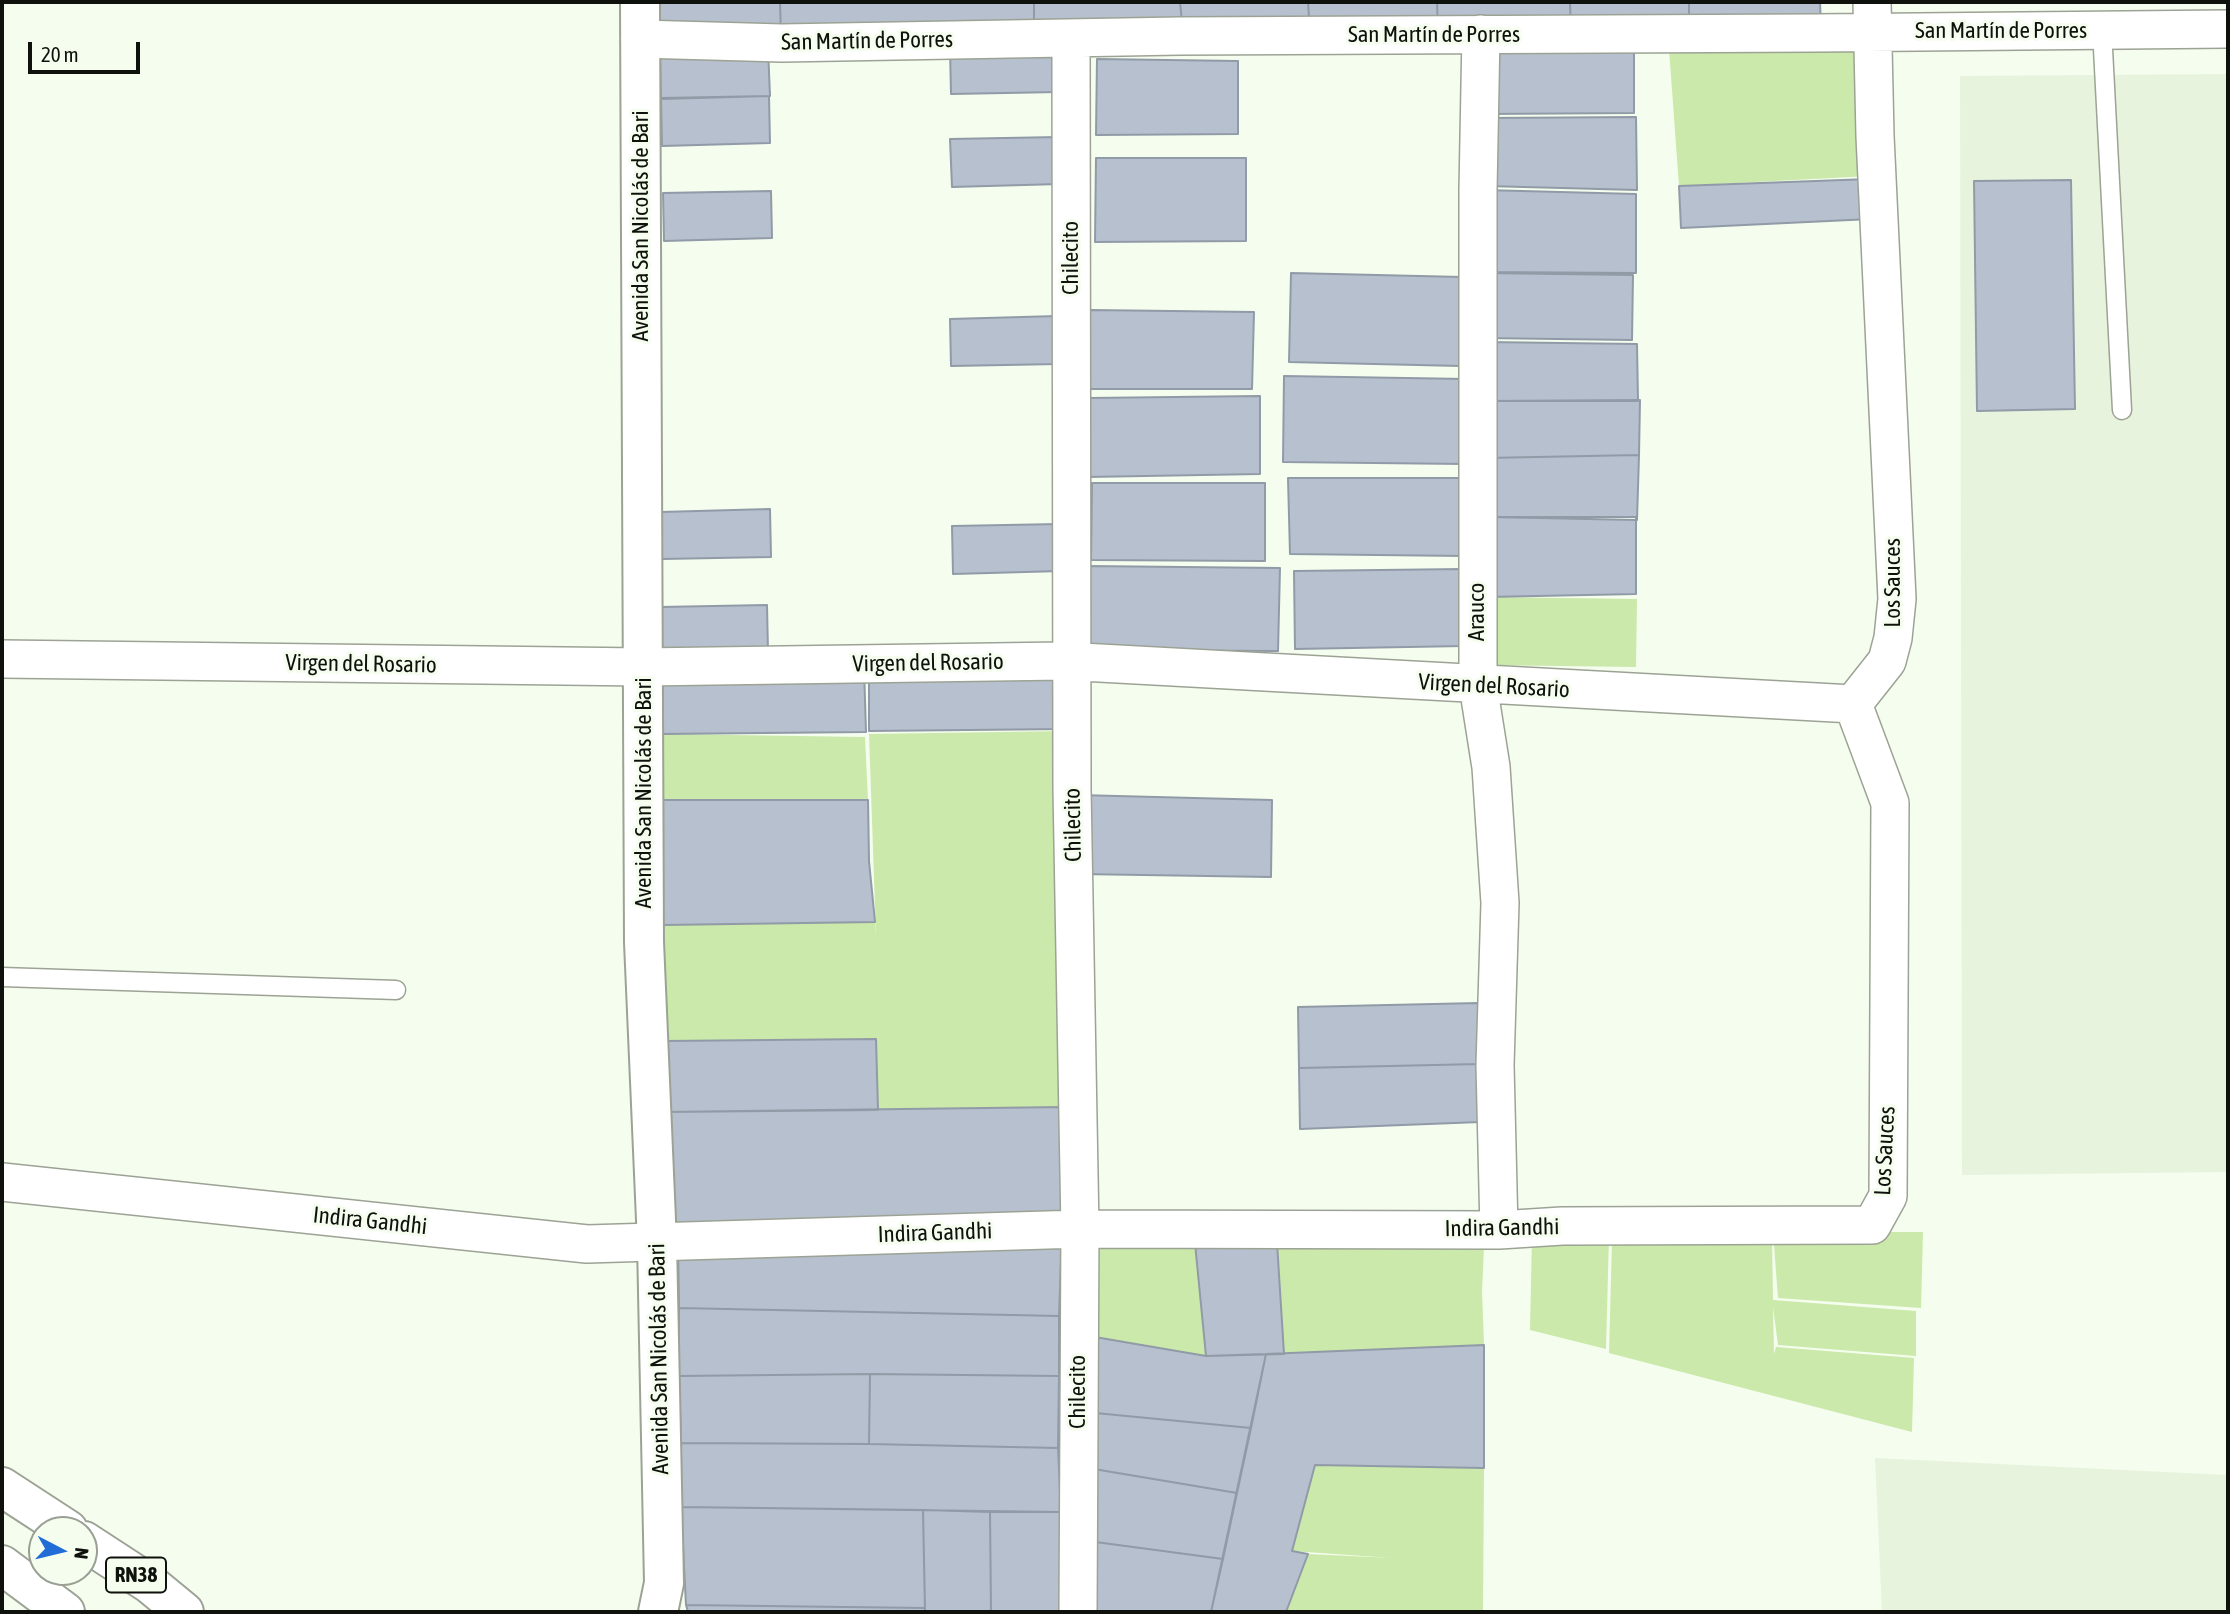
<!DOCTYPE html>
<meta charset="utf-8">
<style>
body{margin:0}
#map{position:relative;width:2230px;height:1614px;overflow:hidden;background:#f5fdee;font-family:"Asap Condensed",sans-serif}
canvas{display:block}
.frame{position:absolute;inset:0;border:4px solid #0e110c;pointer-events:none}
.north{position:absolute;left:28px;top:1516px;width:70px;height:70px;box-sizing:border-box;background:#f5fdee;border:2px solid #999f94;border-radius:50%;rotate:97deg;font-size:19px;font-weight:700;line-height:28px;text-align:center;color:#0e110c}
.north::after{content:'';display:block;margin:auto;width:24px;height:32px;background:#216cd7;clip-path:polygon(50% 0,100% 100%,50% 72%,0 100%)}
.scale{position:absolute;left:28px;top:42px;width:112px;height:32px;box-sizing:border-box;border:4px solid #0e110c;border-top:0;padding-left:9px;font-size:21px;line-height:24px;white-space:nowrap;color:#0e110c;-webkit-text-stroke:5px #f5fdee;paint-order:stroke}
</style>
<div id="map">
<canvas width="2230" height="1614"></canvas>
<div class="frame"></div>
<div class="north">N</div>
<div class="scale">20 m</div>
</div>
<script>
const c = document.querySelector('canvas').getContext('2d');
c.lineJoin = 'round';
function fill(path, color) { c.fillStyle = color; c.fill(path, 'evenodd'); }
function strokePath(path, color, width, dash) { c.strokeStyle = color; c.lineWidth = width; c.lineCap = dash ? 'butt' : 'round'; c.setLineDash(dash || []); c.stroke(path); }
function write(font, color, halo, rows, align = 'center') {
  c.font = font + ' "Asap Condensed",sans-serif'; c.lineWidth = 6; c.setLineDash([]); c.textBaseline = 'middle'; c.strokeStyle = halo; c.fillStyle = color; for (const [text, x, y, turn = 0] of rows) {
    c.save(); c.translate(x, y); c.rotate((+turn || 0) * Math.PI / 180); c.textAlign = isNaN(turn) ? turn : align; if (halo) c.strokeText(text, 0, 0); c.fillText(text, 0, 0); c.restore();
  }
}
const built = new Path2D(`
 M2228,74V1172L1962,1175L1960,76Z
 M1875,1458L2228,1475V1612H1882Z`);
const green = new Path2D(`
 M1868,34L1870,176L1679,186L1668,35Z
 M1488,597L1637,599L1636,667L1486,665Z
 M1067,731L1065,1107L878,1110L876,1039L664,1041L663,925L875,922L876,936L869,734Z
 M662,734L865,737L868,800H661Z
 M1773,1232H1923L1921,1308L1778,1298Z
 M1532,1236H1609L1606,1349L1530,1330Z
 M1772,1239L1773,1300L1916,1311V1356L1778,1345L1773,1307L1774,1354L1776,1347L1914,1358L1912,1432L1609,1353L1612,1240Z
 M1195,1243L1206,1356L1089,1336V1246Z
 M1277,1243L1484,1248L1482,1291L1484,1345L1284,1354Z
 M1315,1465L1484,1468L1483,1612H1286L1308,1554L1392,1558L1292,1551Z`);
const building = new Path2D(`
 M655,2H780L781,37L657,34Z
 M780,2H1034V34L781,37Z
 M1034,2H1180L1183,32L1034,34Z
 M1180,2H1308L1310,32H1183Z
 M1308,2H1437L1438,30L1310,32Z
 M1437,2H1570L1571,30H1438Z
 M1570,2H1689V28L1571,30Z
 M1689,2H1820L1821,26L1689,28Z
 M1634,38V113L1484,114V39Z
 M1058,47L1059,92L951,94L950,49Z
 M768,48L770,96L661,98L660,51Z
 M1097,59L1238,61V134L1096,135Z
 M769,96L770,143L662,146L661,99Z
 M1636,117L1637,190L1486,186V118Z
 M1059,137L1060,184L952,187L950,139Z
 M1096,158H1246V241L1095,242Z
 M1870,179L1871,219L1681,228L1679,186Z
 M2071,180L2075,409L1977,411L1974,181Z
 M1484,190L1636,194V273L1482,272Z
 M771,191L772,238L664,241L663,193Z
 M1291,273L1462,277L1460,366L1289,362Z
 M1482,273L1633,275L1632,340L1481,338Z
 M1090,310L1254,312L1252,389H1090Z
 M1058,316L1059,364L951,366L950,319Z
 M1486,342L1637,344L1638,401H1488Z
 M1284,376L1466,379L1465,464L1283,462Z
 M1260,396V474L1087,477L1089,398Z
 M1640,400L1639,455L1485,458L1488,401Z
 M1639,455L1637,520L1488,517L1485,458Z
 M1288,478H1465L1464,556L1290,554Z
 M1092,483H1265V561L1091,560Z
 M770,509L771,557L662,559L661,512Z
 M1492,517H1636V594L1488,597Z
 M1060,524L1061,571L953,574L952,526Z
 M1086,566L1280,568L1278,651L1085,650Z
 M1464,569V646L1295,649L1294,571Z
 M767,605L768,652L661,654L660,607Z
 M1064,667L1066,729L869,731V668Z
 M864,668L866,732L662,734L663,676Z
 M1078,795L1272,800L1271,877L1079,874Z
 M661,800H868L869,861L875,922L663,925Z
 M1479,1003L1480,1064L1299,1068L1298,1007Z
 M876,1039L878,1110L664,1112V1041Z
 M1480,1064V1122L1300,1129L1299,1068Z
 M1065,1107L1067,1214L673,1228L664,1112Z
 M1062,1231L1059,1316L679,1308L678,1244Z
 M1195,1243H1277L1284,1354L1206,1356Z
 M679,1308L1059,1316V1376L870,1374L679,1376Z
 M1089,1336L1206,1356L1266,1354L1251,1428L1085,1412Z
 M1484,1345V1468L1315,1465L1292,1551L1308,1554L1286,1612H1211L1266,1354Z
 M870,1374L1059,1376L1058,1448L869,1444Z
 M870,1374L869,1444L681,1443L679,1376Z
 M1085,1412L1251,1428L1237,1493L1088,1468Z
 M681,1443L869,1444L1058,1448L1061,1512L681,1507Z
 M1088,1468L1237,1493L1223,1559L1088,1541Z
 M681,1507L923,1510L925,1608L686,1605Z
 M923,1510L990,1512L991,1612H925Z
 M990,1512H1061V1612H991Z
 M1088,1541L1223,1559L1211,1612H1087Z
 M686,1605L925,1608V1612H688Z`);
const lane = new Path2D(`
 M2102,30L2122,410
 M2,977L396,990`);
const street = new Path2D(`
 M1481,34L1478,190V685L1491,767L1500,903L1495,1065L1499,1230
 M1071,38L1072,789L1080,1229L1078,1612
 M640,39L782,43L1180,36L1816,33L2228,29
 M2,659L643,667L1063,661L1853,704
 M2,1182L587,1244L1080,1229L1499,1230L1562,1226L1872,1225L1888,1196L1890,803L1853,704L1887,661L1893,638L1897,599L1875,136L1872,2`);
const secondary = new Path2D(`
 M640,2L644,942L657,1243L664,1583L658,1612`);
const highway = new Path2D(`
 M2,1487L68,1530
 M84,1541L150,1584L184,1612
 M2,1565L65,1612`);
const shields = [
 [136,1575,60]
];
const shieldNames = [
 ["RN38",136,1575]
];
const streetNames = [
 ["San Martín de Porres",2001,31],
 ["San Martín de Porres",1434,35],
 ["San Martín de Porres",867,41,-1],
 ["Avenida San Nicolás de Bari",641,226,-90],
 ["Chilecito",1071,258,-90],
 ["Los Sauces",1893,583,-90],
 ["Arauco",1477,612,-90],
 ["Virgen del Rosario",928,663,-1],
 ["Virgen del Rosario",361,664,1],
 ["Virgen del Rosario",1494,686,3],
 ["Avenida San Nicolás de Bari",644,793,-90],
 ["Chilecito",1073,825,-91],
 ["Los Sauces",1885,1151,-87],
 ["Indira Gandhi",370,1221,6],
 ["Indira Gandhi",1502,1228,-1],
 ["Indira Gandhi",935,1233,-2],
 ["Avenida San Nicolás de Bari",659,1359,-91],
 ["Chilecito",1078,1392,-90]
];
fill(built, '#e8f3dd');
fill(green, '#cae9aa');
fill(building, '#b7c0ce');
strokePath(building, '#919aa7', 2);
strokePath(lane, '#9ca395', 21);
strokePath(street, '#9ca395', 40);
strokePath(secondary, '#9ca395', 42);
strokePath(highway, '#9ca395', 42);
strokePath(lane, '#fff', 18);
strokePath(street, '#fff', 37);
strokePath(secondary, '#fff', 38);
strokePath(highway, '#fff', 38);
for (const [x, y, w] of shields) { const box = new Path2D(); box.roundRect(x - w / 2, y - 17.5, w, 35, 5); c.fillStyle = '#f5fdee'; c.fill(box); strokePath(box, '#0e110c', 2); }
write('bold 21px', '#0e110c', null, shieldNames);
write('23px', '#0e110c', '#f5fdee', streetNames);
</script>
